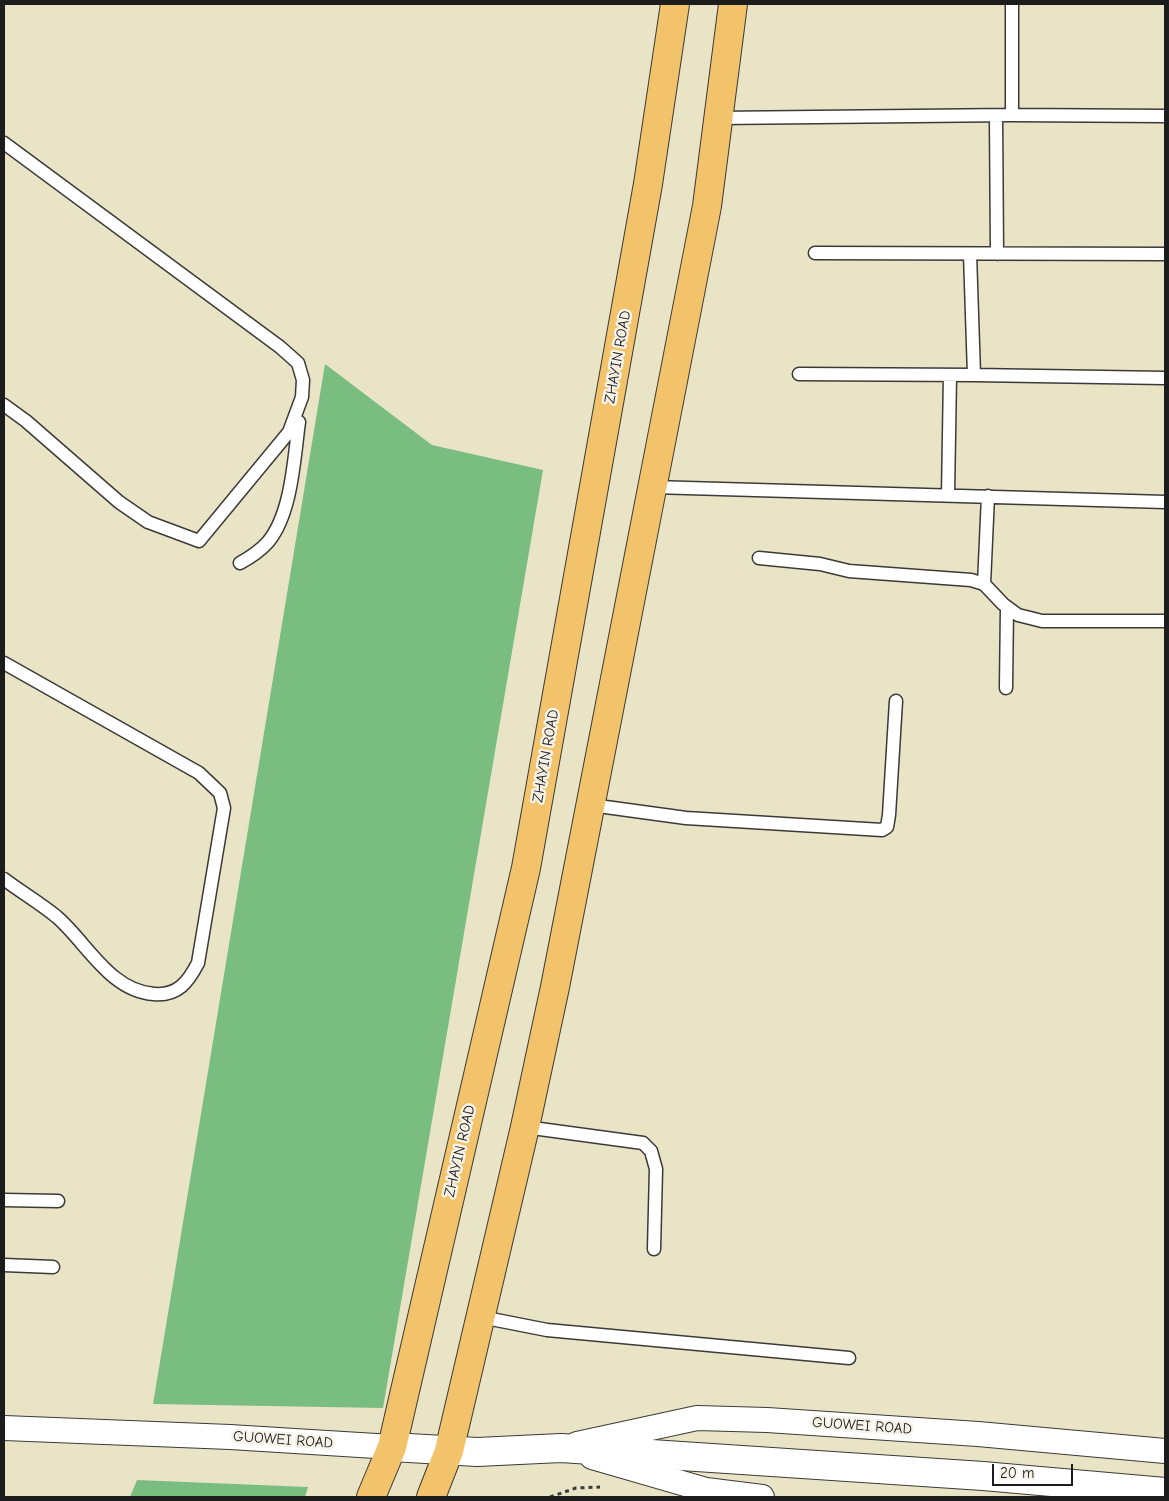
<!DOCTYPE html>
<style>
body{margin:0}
#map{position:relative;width:1169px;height:1501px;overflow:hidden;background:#eae4c7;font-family:"Comic Neue",sans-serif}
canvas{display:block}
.frame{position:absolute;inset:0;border:5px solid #1c1c1c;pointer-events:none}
.scale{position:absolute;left:992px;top:1464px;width:81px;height:22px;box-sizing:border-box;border:2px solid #1c1c1c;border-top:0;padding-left:6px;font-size:15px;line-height:18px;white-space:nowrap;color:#1c1c1c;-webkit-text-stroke:4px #f7f3e8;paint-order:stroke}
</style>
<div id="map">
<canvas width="1169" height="1501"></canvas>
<div class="frame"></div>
<div class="scale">20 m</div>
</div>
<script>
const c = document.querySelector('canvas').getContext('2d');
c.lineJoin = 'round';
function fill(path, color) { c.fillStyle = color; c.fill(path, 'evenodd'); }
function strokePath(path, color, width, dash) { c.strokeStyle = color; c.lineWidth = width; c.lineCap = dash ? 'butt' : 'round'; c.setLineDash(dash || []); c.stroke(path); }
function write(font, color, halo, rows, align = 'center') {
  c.font = font + ' "Comic Neue",sans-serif'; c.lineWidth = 5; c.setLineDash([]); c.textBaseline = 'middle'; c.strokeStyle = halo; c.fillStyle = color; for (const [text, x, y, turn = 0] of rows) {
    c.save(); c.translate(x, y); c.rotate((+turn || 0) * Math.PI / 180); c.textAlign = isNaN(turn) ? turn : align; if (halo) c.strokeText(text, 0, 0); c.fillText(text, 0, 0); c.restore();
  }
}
const forest = new Path2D(`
 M325,364L432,445L543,470L383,1408L153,1404Z
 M137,1480L308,1487L305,1497H130Z`);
const path = new Path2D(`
 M550,1497L576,1488L600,1487`);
const service = new Path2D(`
 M1012,4V115
 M996,116L997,254
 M718,118L1012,115L1165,116
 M4,143L280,347L298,363L303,380L302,397L289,432L199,541L148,522L119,502L26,421L4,405
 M815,253L1165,254
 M970,254L974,375
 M799,374L974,375L1165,378
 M653,487L1165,502
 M948,495L950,375
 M759,558L820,564L849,571L971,580L984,584L1003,604L1018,615L1042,621H1165
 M240,563C251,557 260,551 268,542C292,513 294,458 299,422
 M984,584L988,496
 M4,663L199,773L220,793L224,808L198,963C188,982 178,996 154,994C110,991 87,943 57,917C40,903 21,892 4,879
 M1006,688L1007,607
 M591,805L686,818L882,830L887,827L889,815L896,701
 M525,1127L643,1143L651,1151L656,1169L654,1249
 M4,1200L58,1201
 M4,1265L53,1267
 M481,1317L547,1330L849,1358`);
const minor = new Path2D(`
 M4,1428L230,1437L392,1447
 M577,1444L697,1418L767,1420L978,1434L1165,1451
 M592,1457L706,1490L762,1497`);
const tertiary = new Path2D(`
 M392,1447L477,1452L561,1448L983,1476L1165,1492`);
const primary = new Path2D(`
 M371,1497L392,1447L526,868L648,184L675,4
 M431,1497L449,1451L525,1127L555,987L707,206L733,4`);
const streetNames = [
 ["ZHAYIN ROAD",618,357,-80],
 ["ZHAYIN ROAD",546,756,-80],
 ["ZHAYIN ROAD",460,1151,-77],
 ["GUOWEI ROAD",862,1426,4],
 ["GUOWEI ROAD",283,1440,4]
];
fill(forest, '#7abd80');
strokePath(service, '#3b3a36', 15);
strokePath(minor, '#3b3a36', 26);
strokePath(tertiary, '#3b3a36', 30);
strokePath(primary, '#3b3a36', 30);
strokePath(path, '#3b3a36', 3, [4, 4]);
strokePath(service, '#fff', 12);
strokePath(minor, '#fff', 24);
strokePath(tertiary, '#fff', 28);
strokePath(primary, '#f2c36a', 28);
write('15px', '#1c1c1c', '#f7f3e8', streetNames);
</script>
